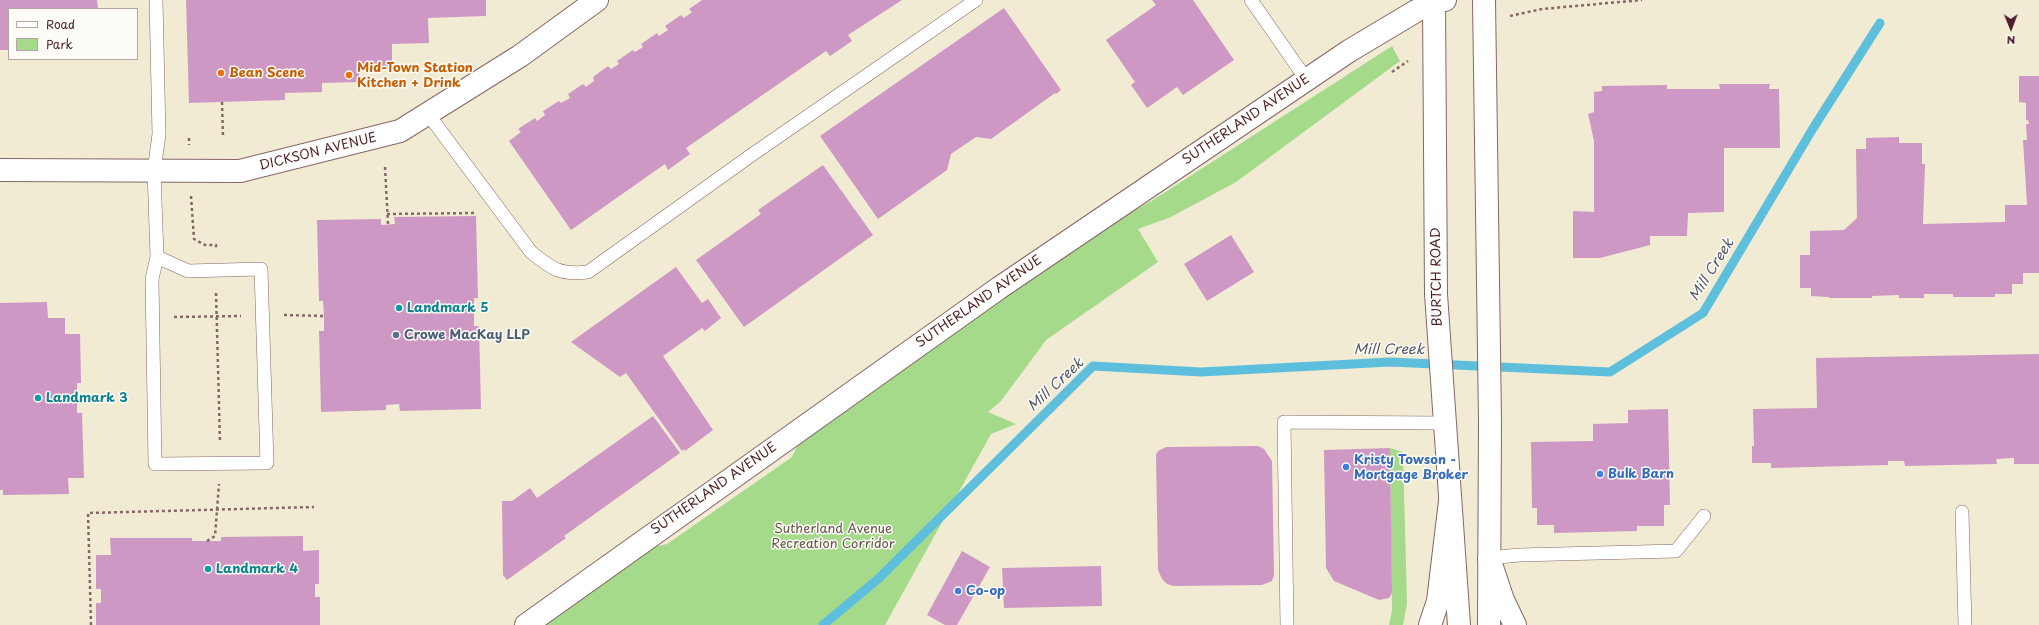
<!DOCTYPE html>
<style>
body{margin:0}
#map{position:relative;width:2039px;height:625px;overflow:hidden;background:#f2ebd4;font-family:"Playpen Sans",sans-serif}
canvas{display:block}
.legend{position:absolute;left:8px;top:8px;width:130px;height:52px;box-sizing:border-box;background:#fdfcf7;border:1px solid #b5a4a5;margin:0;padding:5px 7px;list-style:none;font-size:12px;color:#4a1f2b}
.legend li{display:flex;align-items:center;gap:8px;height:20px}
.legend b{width:20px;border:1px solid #b5a4a5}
.north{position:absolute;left:1991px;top:8px;width:40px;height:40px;-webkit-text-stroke:3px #fdfcf7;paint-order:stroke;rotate:179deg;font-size:11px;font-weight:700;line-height:16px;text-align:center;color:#4a1f2b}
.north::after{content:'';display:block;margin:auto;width:14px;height:18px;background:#4a1f2b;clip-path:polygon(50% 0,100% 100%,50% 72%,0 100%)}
</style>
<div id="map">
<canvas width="2039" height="625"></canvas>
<ul class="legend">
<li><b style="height:5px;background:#fff"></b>Road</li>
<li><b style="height:11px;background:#a5da8b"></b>Park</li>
</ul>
<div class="north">N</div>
</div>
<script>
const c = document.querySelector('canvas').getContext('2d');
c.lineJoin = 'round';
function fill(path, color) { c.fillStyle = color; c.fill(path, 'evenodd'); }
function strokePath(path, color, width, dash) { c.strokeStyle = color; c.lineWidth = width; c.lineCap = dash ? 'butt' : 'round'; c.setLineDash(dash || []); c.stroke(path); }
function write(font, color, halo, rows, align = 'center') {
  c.font = font + ' "Playpen Sans",sans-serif'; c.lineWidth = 3; c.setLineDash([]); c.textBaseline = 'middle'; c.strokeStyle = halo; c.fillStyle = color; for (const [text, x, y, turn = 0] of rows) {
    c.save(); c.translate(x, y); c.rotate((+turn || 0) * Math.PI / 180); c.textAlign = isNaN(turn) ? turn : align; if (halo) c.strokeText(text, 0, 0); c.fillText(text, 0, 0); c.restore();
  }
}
const green = new Path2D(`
 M1392,46L1400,61L1236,182L1171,217L1138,229L1158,262L1046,340L1001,401L988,412L1016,424L991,434L885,625H540L642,549L667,544L792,457L800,439L1088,237L1153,200Z
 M1390,448L1403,452L1407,604L1403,625H1389L1392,610Z`);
const stream = new Path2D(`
 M823,625L878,579L1093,366L1201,372L1390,362L1610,372L1703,313L1812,130L1880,23`);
const building = new Path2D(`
 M0,0H97L98,9H9V50H0Z
 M186,0H486V16L428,18L429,43L392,44V67L359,69V82L322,83V92L285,93V100L189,103Z
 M702,0H902L848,35L852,41L830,56L826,51L686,148L690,154L668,170L665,164L571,230L509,141L521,132L518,129L535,118L537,121L545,115L543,111L559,101L561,103L570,98L568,94L583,84L586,87L594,81L593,77L608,66L611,69L619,64L617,61L633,50L635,52L643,47L641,44L657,33L659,36L668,30L665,26L681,15L684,18L692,12L689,9Z
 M1152,0H1193L1234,60L1183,95L1177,87L1147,108L1131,85L1135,82L1106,40L1156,5Z
 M1004,8L1061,90L1056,94L1055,93L991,139L976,137L951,154L947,170L878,219L820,136Z
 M2019,76H2039V273H2023V284H2012V294H1995V297H1953V294H1924V298H1899V295L1872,296V298H1829V297L1811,296V288H1800V255H1810V231L1844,230L1857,218L1856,149H1866V138L1899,137V143H1922V164H1925L1923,224L2005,222V205H2027L2023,140H2027L2026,124H2029L2028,120H2026V103L2019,102Z
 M1719,84H1770L1769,89H1779L1780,148H1724V212L1688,213L1687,236H1650V245L1600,258H1573V211L1594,212V141L1588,114L1594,112V92L1602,91V86L1667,85V89H1720Z
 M823,165L873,235L744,327L696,260L761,214L758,210Z
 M476,216L478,298H474V326H479L481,409L400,411L399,404L386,405V410L321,412L319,331H324V316L323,301H319L317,220L381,219V225L395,224L394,217Z
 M1231,235L1254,272L1207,301L1184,264Z
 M676,267L702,303L708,299L721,318L705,331L702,328L663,356L713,430L685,451L684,449L682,451L626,373L620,377L571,342Z
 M47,302L48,318H65V334H80L81,383H77V413H82L84,478H68L69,494L3,495V490H0V303Z
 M2039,354V464H2014V458L1996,459L1997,464L1905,466L1904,461H1888V465L1771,468V463H1752V446H1754L1753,409L1817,408L1816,358Z
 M1668,409L1670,505H1664V526H1637V531L1554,533V525H1537V508H1532L1531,442L1593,441V424L1628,423V410Z
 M653,416L680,453L564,536L566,538L507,580L503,575L502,501H512L530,488L537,498Z
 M1258,446L1264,449L1272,461L1274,575L1272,581L1262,585L1174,586L1167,584L1162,579L1158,570L1156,455L1158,451L1166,447Z
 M1390,448L1392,593L1389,598L1379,600L1334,581L1326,568L1324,450Z
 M303,536V551L319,550V584H315V597H320V625H96V603H101V589H96V555H111L110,538H192V541H221V537Z
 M962,551L990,567L957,625H945L927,615Z
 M1101,566L1102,606L1004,608L1002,568Z`);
const path = new Path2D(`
 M1510,16L1542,9L1642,0
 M1392,72L1408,61
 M222,102L223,137
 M189,138V145
 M385,167L388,224
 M191,196L194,239L205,245H216V250
 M387,214L475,213
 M216,293L220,442
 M284,315L324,316
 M174,317L241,316
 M207,541L215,536L219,484
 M91,625L88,513L314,507`);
const service = new Path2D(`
 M156,0L159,134L154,171L157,257L152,279L155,464L267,463L261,269L188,271L157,257
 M1251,0L1306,79
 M428,114L531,252C552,269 559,275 588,272L753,154L976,0
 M1962,512L1965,625
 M1489,558L1519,555L1676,551L1704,516
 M1287,625L1284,422L1444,423`);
const minor = new Path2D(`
 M0,170L240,171L400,131L520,56L597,0`);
const tertiary = new Path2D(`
 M526,625L999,288L1349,51L1416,11L1434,2L1445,0`);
const secondary = new Path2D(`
 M1434,0L1436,294L1459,625
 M1484,0L1490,421L1489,625`);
const trunk = new Path2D(`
 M1489,558L1503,600L1515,625
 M1430,625L1438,601L1450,501`);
const markers = [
 [221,73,4,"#e8710a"],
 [349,75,4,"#e8710a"],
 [399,308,4,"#0f9aa8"],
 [396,335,4,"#5c6f8a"],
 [38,398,4,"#0f9aa8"],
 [1346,467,4,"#3f7fe0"],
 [1600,474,4,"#3f7fe0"],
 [208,569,4,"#0f9aa8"],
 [958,591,4,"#3f7fe0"]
];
const foodNames = [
 ["Mid-Town Station",357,68],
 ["Kitchen + Drink",357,83],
 ["Bean Scene",229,73]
];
const streetNames = [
 ["SUTHERLAND AVENUE",1246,120,-34],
 ["DICKSON AVENUE",318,152,-14],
 ["BURTCH ROAD",1437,277,-91],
 ["SUTHERLAND AVENUE",979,302,-35],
 ["SUTHERLAND AVENUE",714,489,-35]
];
const cultureNames = [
 ["Landmark 5",407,308],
 ["Landmark 3",46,398],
 ["Landmark 4",216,569]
];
const serviceNames = [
 ["Crowe MacKay LLP",404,335]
];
const shopNames = [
 ["Kristy Towson -",1354,460],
 ["Mortgage Broker",1354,475],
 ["Bulk Barn",1608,474],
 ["Co-op",966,591]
];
const parkNames = [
 ["Sutherland Avenue",833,529],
 ["Recreation Corridor",833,544]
];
const waterNames = [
 ["Mill Creek",1712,270,-58],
 ["Mill Creek",1389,350],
 ["Mill Creek",1056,385,-43]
];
fill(green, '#a5da8b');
strokePath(stream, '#5ebfdc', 9);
fill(building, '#cd98c3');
strokePath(service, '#856666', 14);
strokePath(minor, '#856666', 24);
strokePath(tertiary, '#856666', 24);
strokePath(secondary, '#856666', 24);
strokePath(trunk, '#856666', 24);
strokePath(path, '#856666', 2.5, [3, 3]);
strokePath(service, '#fff', 13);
strokePath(minor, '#fff', 22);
strokePath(tertiary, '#fff', 22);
strokePath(secondary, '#fff', 22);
strokePath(trunk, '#fff', 22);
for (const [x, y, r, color] of markers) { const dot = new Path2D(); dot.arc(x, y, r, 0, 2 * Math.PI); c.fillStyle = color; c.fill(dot); strokePath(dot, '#fdfcf7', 1.5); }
write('bold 13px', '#c56008', '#fdfcf7', foodNames, 'left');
write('13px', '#4a1f2b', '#fdfcf7', streetNames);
write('bold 13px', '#0d838f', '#fdfcf7', cultureNames, 'left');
write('bold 13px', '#4e5e75', '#fdfcf7', serviceNames, 'left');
write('bold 13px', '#366cbe', '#fdfcf7', shopNames, 'left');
write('13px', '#655748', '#fdfcf7', parkNames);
write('italic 14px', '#515769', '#fdfcf7', waterNames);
</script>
